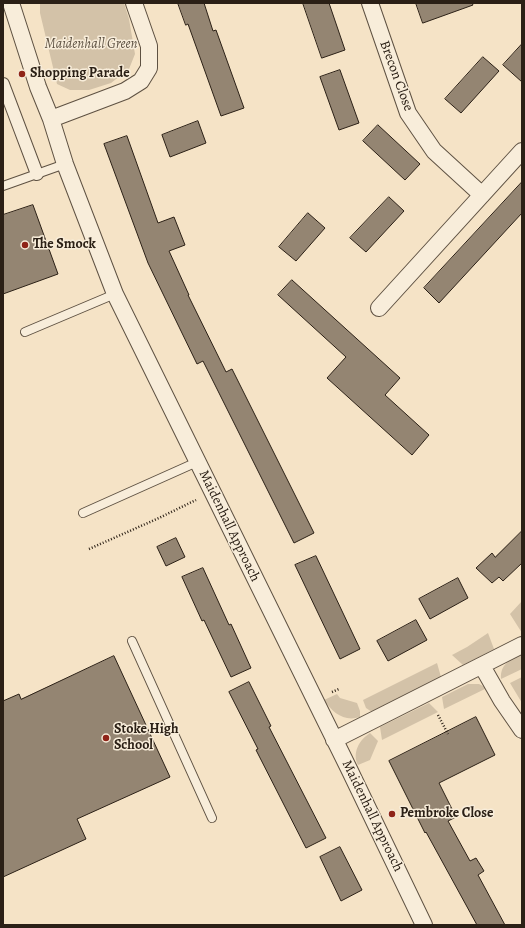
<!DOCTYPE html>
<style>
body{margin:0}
#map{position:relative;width:525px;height:928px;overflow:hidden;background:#f5e3c6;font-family:Alegreya,serif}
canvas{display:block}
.frame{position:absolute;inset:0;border:4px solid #2b2016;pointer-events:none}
</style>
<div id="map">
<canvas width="525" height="928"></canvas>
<div class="frame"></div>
</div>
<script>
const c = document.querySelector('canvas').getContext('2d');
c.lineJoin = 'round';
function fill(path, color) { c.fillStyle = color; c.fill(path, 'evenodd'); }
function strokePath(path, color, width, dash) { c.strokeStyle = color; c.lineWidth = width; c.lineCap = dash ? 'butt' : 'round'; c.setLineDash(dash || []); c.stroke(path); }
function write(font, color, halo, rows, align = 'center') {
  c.font = font + ' Alegreya,serif'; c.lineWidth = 3; c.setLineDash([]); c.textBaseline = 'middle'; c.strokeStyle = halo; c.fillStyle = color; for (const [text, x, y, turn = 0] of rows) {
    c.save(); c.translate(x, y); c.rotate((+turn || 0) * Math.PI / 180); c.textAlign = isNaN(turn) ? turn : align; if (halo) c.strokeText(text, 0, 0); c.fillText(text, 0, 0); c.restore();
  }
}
const green = new Path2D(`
 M40,3H124L129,19L135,54L129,69L111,83L89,90H70L57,84L40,13Z
 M522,601V633L510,614Z
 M488,633L494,649L463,665L452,655L467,647Z
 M522,653V669L501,679C500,664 510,660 522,653Z
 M437,663L441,677L372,712L366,708L363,700Z
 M522,677V703L510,683Z
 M468,684H479L487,688L444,709L442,697Z
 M337,694L340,698L357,703L360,711V717C344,722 333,713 324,700Z
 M429,703L438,712L382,740L380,727Z
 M370,733L378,741L370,760L358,765C352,753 359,740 370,733Z`);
const building = new Path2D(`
 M178,3H204L213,31L216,30L244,108L221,116L188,24L186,25Z
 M303,3H329L345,50L322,58Z
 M416,3H472L473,5L423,23Z
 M522,44V82L503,65Z
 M483,57L499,71L461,113L445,99Z
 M340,70L359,123L339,130L320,77Z
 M198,121L206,143L170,157L162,135Z
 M378,125L420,164L405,180L363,141Z
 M127,136L158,223L174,217L185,245L169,251L189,295H188L226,372L232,369L314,533L294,543L203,361L197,364L148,263L104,144Z
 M522,182V213L439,303L424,288Z
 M389,197L404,211L366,252L350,238Z
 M33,205L58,274L3,294V215Z
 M308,213L325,228L296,261L279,247Z
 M292,280L400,378L385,395L429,435L412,455L327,378L346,357L278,295Z
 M522,531V563L503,581L499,577L492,583L476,568L492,553L495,557Z
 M176,538L185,557L166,566L157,547Z
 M316,556L360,649L340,659L295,565Z
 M203,568L229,625L231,624L251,668L231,677L204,620L202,621L182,577Z
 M458,578L468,598L430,619L419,599Z
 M416,620L427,640L388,661L377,641Z
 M114,656L170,777L77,819L86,839L3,877V701L19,694L21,699Z
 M249,682L271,726L269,727L326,838L306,848L256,750L258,749L229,692Z
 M476,717L495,755L439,783L456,817L448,821L470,861L476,858L484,871L478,875L505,925H477L426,832L425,833L389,761Z
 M340,847L362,890L341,901L320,857Z`);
const path = new Path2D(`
 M89,549L159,518L196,500
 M332,692L339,689
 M438,715L448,734`);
const service = new Path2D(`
 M3,186L65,164
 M25,332L115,294
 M83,513L197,462
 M132,641L212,818`);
const pedestrian = new Path2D(`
 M3,84L37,174`);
const minor = new Path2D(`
 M11,3L38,87L51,119L65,164L115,294L350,771L424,925
 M370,3L408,113L434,151L482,195
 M51,119L125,91L141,81L149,68V46L134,3
 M379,308L522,151
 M482,666L502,701L522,730
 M334,740L522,645`);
const markers = [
 [22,74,4,"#8f2418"],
 [25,245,4,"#8f2418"],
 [106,738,4,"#8f2418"],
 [392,814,4,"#8f2418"]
];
const parkNames = [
 ["Maidenhall Green",91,45]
];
const poiNames = [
 ["Shopping Parade",30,74],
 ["The Smock",33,245],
 ["Stoke High",114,730],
 ["School",114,746],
 ["Pembroke Close",400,814]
];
const streetNames = [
 ["Brecon Close",396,76,70],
 ["Maidenhall Approach",229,526,64],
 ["Maidenhall Approach",372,816,64]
];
fill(green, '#d3c2a8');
fill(building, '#948572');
strokePath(building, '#2b2016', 1);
strokePath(service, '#5e5142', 10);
strokePath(pedestrian, '#5e5142', 14);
strokePath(minor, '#5e5142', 18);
strokePath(path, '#2b2016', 2.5, [1, 2]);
strokePath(service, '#f8edda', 8);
strokePath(pedestrian, '#f8edda', 12);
strokePath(minor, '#f8edda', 16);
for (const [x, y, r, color] of markers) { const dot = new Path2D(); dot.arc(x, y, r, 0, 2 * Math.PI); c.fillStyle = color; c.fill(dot); strokePath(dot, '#f8edda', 1.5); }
write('italic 14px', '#5d5142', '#f8edda', parkNames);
write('bold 14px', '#2b2016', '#f8edda', poiNames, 'left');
write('14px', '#2b2016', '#f8edda', streetNames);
</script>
